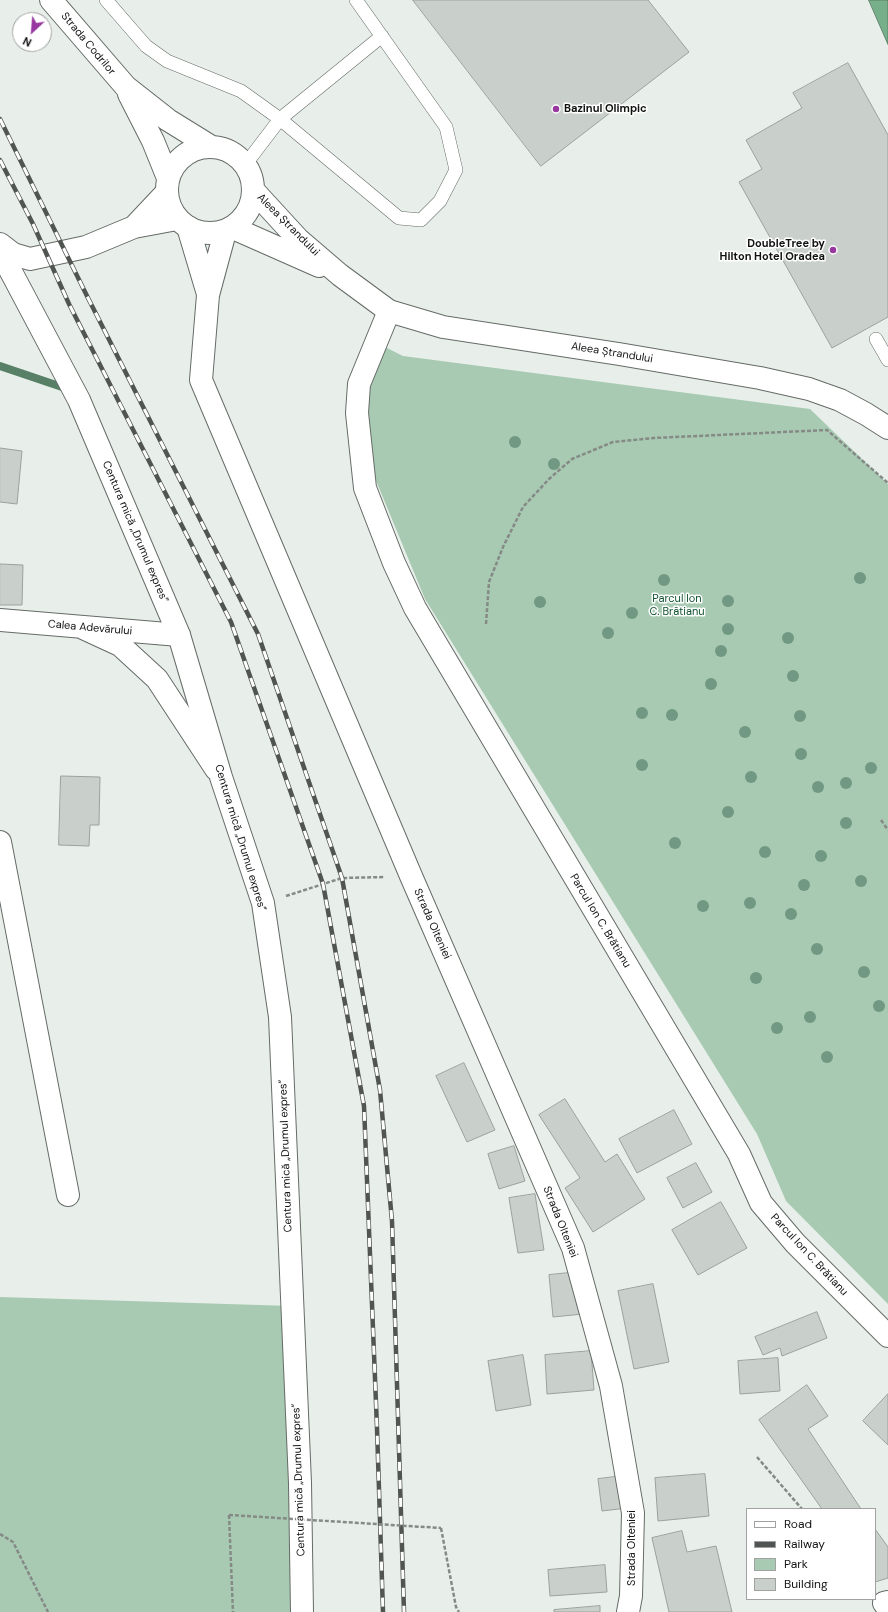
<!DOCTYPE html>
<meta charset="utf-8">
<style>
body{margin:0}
#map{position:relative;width:888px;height:1612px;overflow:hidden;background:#e8efea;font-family:"DM Sans",sans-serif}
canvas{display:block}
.legend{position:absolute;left:746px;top:1508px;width:130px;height:92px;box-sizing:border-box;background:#fff;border:1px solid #a0a1a0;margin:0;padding:5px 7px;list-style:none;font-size:12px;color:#111311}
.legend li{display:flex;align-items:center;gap:8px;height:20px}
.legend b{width:20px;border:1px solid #a0a1a0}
.north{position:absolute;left:12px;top:12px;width:40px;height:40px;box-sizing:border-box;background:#fff;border:1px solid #a0a1a0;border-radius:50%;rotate:206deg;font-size:11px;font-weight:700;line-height:16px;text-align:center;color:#111311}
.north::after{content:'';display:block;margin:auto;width:14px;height:18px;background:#97379f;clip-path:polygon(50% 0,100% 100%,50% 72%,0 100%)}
</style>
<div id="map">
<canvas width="888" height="1612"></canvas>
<ul class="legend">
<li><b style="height:5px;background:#fff"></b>Road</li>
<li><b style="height:5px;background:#515552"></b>Railway</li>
<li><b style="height:11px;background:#a8cab2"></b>Park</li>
<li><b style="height:11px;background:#c9d0cb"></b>Building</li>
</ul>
<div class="north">N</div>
</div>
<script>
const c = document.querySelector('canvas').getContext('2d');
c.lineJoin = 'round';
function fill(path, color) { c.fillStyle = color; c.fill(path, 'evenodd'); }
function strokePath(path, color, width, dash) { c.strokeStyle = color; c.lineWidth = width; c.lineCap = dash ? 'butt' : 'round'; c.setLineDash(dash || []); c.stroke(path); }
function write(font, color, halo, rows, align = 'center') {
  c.font = font + ' "DM Sans",sans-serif'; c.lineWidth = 3; c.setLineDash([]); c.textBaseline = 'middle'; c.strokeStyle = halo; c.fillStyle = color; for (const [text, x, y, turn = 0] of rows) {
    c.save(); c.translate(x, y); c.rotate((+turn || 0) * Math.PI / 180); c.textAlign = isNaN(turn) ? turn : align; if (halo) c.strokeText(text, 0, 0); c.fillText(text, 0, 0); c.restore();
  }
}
const green = new Path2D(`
 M385,347L403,356L810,409L888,484V1304L786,1201L757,1134L425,599L365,454L368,382Z
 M0,1297L292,1306L302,1612H0Z`);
const water = new Path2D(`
 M869,0H888V44Z`);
const stream = new Path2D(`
 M0,366L62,387`);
const building = new Path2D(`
 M413,0H648L689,52L541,166Z
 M848,63L888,135V317L832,348L739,182L762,169L746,140L802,108L793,93Z
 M0,448L22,451L17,504L0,502Z
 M0,564L23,565L22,605H0Z
 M61,776L100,777L99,825H90L89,846L59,845Z
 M464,1063L495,1130L467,1142L436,1076Z
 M565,1099L605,1162L617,1154L645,1199L593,1232L565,1188L580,1178L539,1115Z
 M674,1110L692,1144L637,1173L619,1139Z
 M514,1146L525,1181L499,1189L488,1154Z
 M696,1163L712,1192L683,1208L667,1178Z
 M535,1194L544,1250L518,1253L509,1198Z
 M721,1202L747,1248L698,1275L672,1230Z
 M579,1272L583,1314L553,1317L549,1275Z
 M653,1284L669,1362L634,1369L618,1291Z
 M817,1312L827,1338L782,1356L780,1348L763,1355L755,1337Z
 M591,1351L594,1390L547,1394L545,1355Z
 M523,1355L531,1405L496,1411L488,1361Z
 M778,1358L780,1391L740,1394L738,1361Z
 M807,1385L828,1416L808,1429L861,1509H822L759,1420Z
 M888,1394V1445L863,1421Z
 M705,1474L709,1516L658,1521L655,1478Z
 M623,1476L627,1508L602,1511L598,1479Z
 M875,1529L888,1547V1578L875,1582Z
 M682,1531L687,1552L716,1546L732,1612H669L652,1538Z
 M605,1565L607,1592L550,1596L548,1570Z
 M600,1606V1612H554V1610Z`);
const path = new Path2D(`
 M486,624L489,582L503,547L523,507L549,479L572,459L613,442L654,438L827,430L888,483
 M881,820L888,830
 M286,896L342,878L385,877
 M757,1457L802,1509
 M229,1515L233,1612
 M441,1528L456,1607L459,1612
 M0,1534L13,1542L48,1612`);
const lane = new Path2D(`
 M106,0L146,46L167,61L241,91L280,119L399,218L421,220L440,201L456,170L446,127L356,0
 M245,165L280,119L382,36
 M876,339L888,360`);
const street = new Path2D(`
 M134,227L166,193
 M188,227L208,294
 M225,232L208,295L201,380L411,876L573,1248L611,1386L633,1513L631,1596L628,1612
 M0,244L13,254L30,259L86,247L134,227L177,219
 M389,311L359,384L357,413L365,488L394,563L415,608L739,1154L761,1203L795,1243L888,1336
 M0,620L179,635
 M81,627L120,645L157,679L216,769
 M0,842L68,1195
 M888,1602L884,1603L888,1608`);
const secondary = new Path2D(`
 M51,0L126,87L168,120L210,146
 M129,94L153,141L168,178
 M167 190a43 43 0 1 1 86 0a43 43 0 1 1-86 0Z
 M253,190L298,239L340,275L389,311L443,327L619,354L760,378L809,389L840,400L866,414L888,428
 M233,228L319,266
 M0,251L79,400L179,635L221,777L263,903L280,1017L300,1483L302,1612`);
const rail = new Path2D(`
 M0,119L88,298L258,634L342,878L380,1090L392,1221L404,1612
 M0,160L33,224L69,304L231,622L323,884L364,1106L377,1428L383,1612`);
const pathBridge = new Path2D(`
 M229,1515L441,1528`);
const trees = [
 [515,442],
 [554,464],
 [860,578],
 [664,580],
 [728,601],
 [540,602],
 [632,613],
 [728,629],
 [608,633],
 [788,638],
 [721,651],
 [793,676],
 [711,684],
 [642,713],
 [672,715],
 [800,716],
 [745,732],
 [801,754],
 [642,765],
 [871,768],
 [751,777],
 [846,783],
 [818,787],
 [728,812],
 [846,823],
 [675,843],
 [765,852],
 [821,856],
 [861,881],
 [804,885],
 [750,903],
 [703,906],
 [791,914],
 [817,949],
 [864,972],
 [756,978],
 [879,1006],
 [810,1017],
 [777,1028],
 [827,1057]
];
const markers = [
 [556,109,4,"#97379f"],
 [833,250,4,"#97379f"]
];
const streetNames = [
 ["Strada Codrilor",88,44,50],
 ["Aleea Ștrandului",288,225,45],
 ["Aleea Ștrandului",612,353,9],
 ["Centura mică „Drumul expres”",135,532,67],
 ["Calea Adevărului",90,628,5],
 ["Centura mică „Drumul expres”",240,838,73],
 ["Parcul Ion C. Brătianu",600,921,59],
 ["Strada Olteniei",432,924,66],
 ["Centura mică „Drumul expres”",286,1156,-92],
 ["Strada Olteniei",560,1222,68],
 ["Parcul Ion C. Brătianu",809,1255,47],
 ["Centura mică „Drumul expres”",299,1480,-92],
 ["Strada Olteniei",632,1548,-90]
];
const poiNames = [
 ["Bazinul Olimpic",564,109],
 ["DoubleTree by",825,244,"right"],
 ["Hilton Hotel Oradea",825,257,"right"]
];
const parkNames = [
 ["Parcul Ion",677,599],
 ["C. Brătianu",677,612]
];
fill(green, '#a8cab2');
fill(water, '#77af8a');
strokePath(water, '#588066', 1);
strokePath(stream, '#588066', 8);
fill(building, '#c9d0cb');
strokePath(building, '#9ba19d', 1);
strokePath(lane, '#656b66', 14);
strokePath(street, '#656b66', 24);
strokePath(secondary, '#656b66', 24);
strokePath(path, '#858a86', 2.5, [4, 2]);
strokePath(lane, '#fff', 13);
strokePath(street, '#fff', 22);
strokePath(secondary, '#fff', 22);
strokePath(rail, '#515552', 4.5);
strokePath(rail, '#fff', 3, [9]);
strokePath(pathBridge, '#858a86', 2.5, [4, 2]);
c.fillStyle = '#719883';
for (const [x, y] of trees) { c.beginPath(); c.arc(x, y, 6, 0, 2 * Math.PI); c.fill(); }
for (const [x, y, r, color] of markers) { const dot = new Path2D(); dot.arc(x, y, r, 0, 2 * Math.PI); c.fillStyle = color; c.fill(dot); strokePath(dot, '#fff', 1.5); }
write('11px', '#111311', '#fff', streetNames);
write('bold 11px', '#111311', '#fff', poiNames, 'left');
write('11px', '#0f512e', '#fff', parkNames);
</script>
